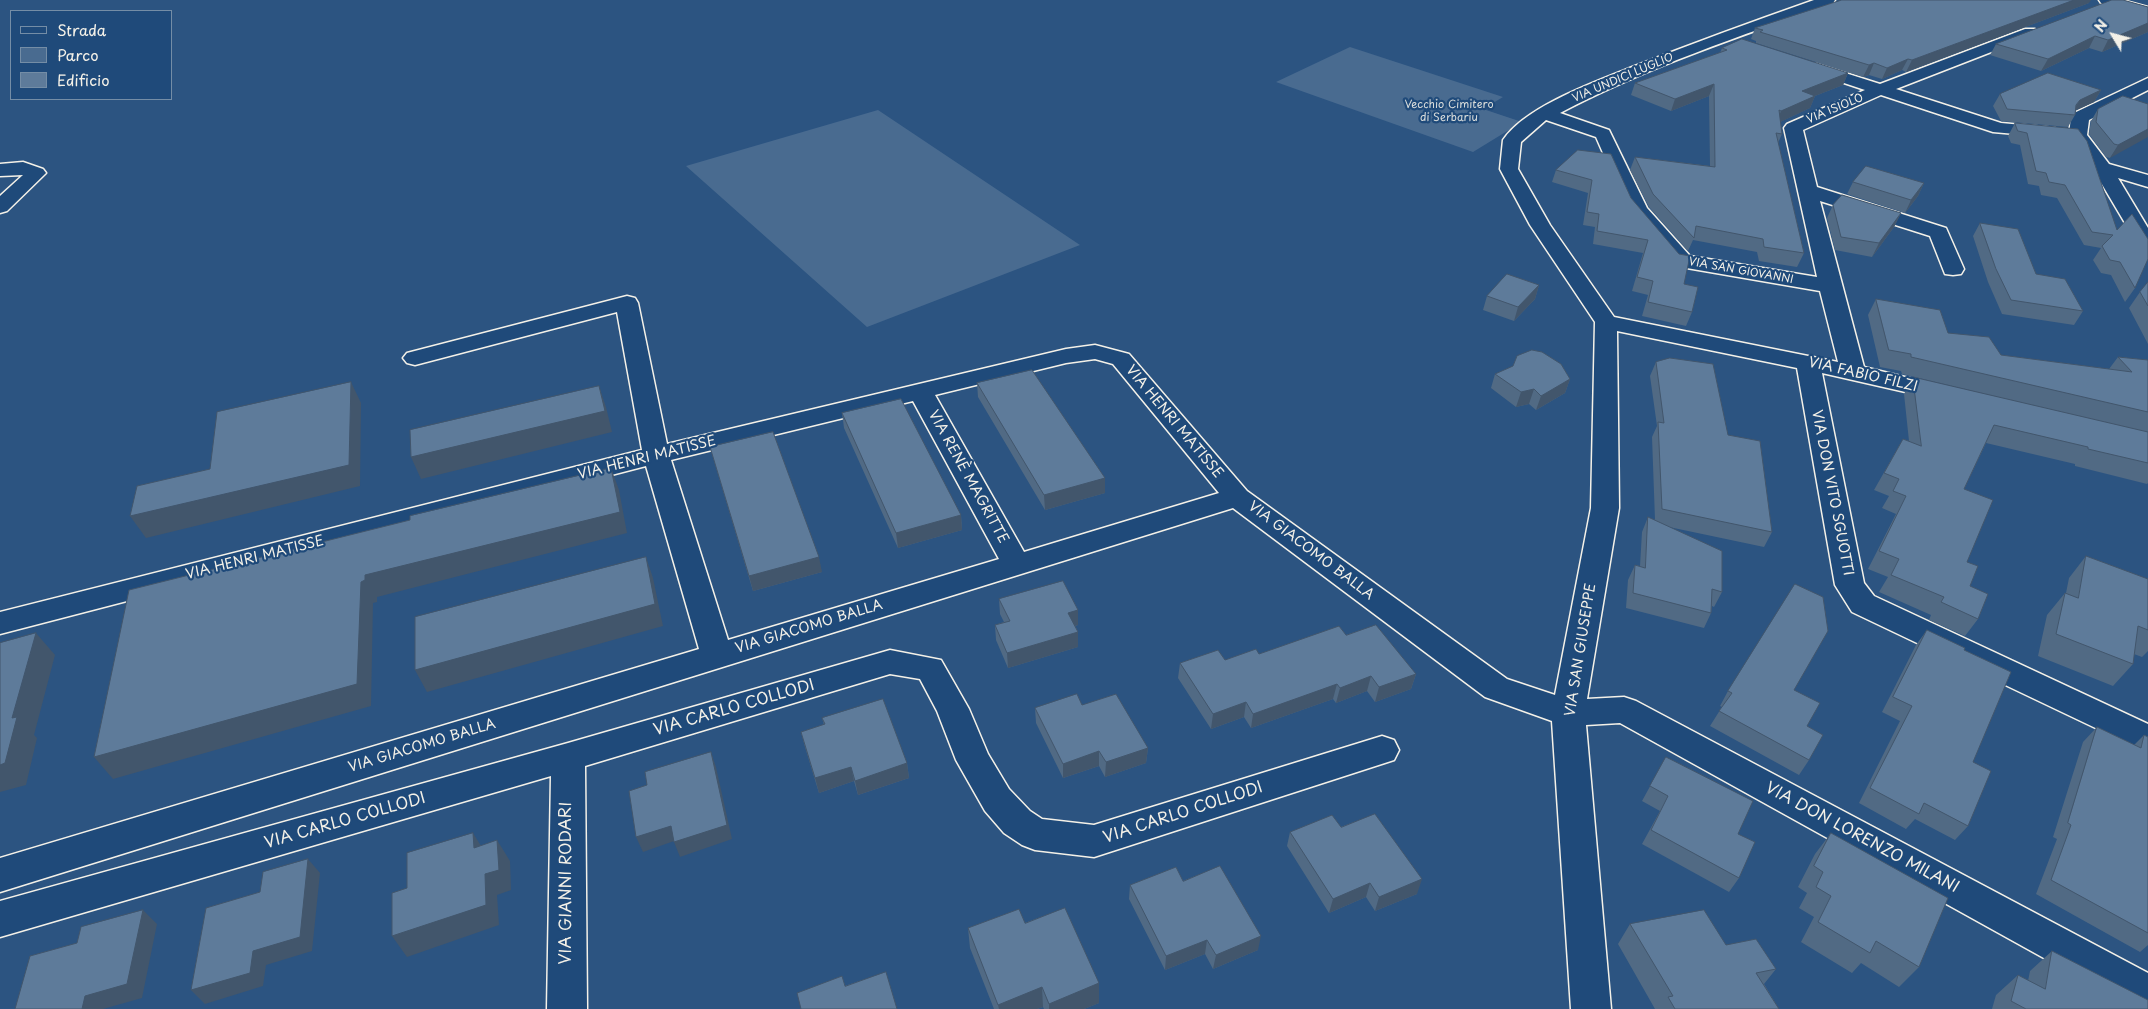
<!DOCTYPE html>
<meta charset="utf-8">
<style>
body{margin:0}
#map{position:relative;width:2148px;height:1009px;overflow:hidden;background:#2c5481;font-family:"Playpen Sans",sans-serif}
canvas{display:block}
.legend{position:absolute;left:10px;top:10px;width:162px;height:90px;box-sizing:border-box;background:#1f4a7a;border:1px solid #748da6;margin:0;padding:6px 9px;list-style:none;font-size:15px;color:#f4f1e8}
.legend li{display:flex;align-items:center;gap:10px;height:25px}
.legend b{width:25px;border:1px solid #748da6}
.north{position:absolute;left:2088px;top:10px;width:50px;height:50px;-webkit-text-stroke:4px #1f4a7a;paint-order:stroke;rotate:307deg;font-size:14px;font-weight:700;line-height:20px;text-align:center;color:#f4f1e8}
.north::after{content:'';display:block;margin:auto;width:18px;height:22px;background:#f4f1e8;clip-path:polygon(50% 0,100% 100%,50% 72%,0 100%)}
</style>
<div id="map">
<canvas width="2148" height="1009"></canvas>
<ul class="legend">
<li><b style="height:6px;background:#1f4a7a"></b>Strada</li>
<li><b style="height:14px;background:#496b90"></b>Parco</li>
<li><b style="height:14px;background:#5e7b9a"></b>Edificio</li>
</ul>
<div class="north">N</div>
</div>
<script>
const c = document.querySelector('canvas').getContext('2d');
c.lineJoin = 'round';
function fill(path, color) { c.fillStyle = color; c.fill(path, 'evenodd'); }
function strokePath(path, color, width, dash) { c.strokeStyle = color; c.lineWidth = width; c.lineCap = dash ? 'butt' : 'round'; c.setLineDash(dash || []); c.stroke(path); }
function write(font, color, halo, rows, align = 'center') {
  c.font = font + ' "Playpen Sans",sans-serif'; c.lineWidth = 4.5; c.setLineDash([]); c.textBaseline = 'middle'; c.strokeStyle = halo; c.fillStyle = color; for (const [text, x, y, turn = 0] of rows) {
    c.save(); c.translate(x, y); c.rotate((+turn || 0) * Math.PI / 180); c.textAlign = isNaN(turn) ? turn : align; if (halo) c.strokeText(text, 0, 0); c.fillText(text, 0, 0); c.restore();
  }
}
const green = new Path2D(`
 M1350,47L1503,97L1483,109L1522,122L1473,152L1276,82Z
 M878,110L1080,245L867,327L686,166Z`);
const minor = new Path2D(`
 M1814,0H1835L1833,3C1741,36 1647,67 1560,113L1609,130L1647,208L1690,256L1817,277L1784,128L1787,124L1865,90L1805,70L1803,67L1805,64H1817L1880,84L2025,29H2035L2038,32L2035,35L1896,89L2001,123L2055,128L2058,132L2055,136L2049,137L1993,132L1881,95L1803,130L1817,187L1946,228L1964,269L1961,274L1953,275L1945,274L1930,236L1820,201L1864,367L1954,389L1957,394L1954,399L1945,401L1822,373L1864,583L1874,596L2148,724V753L1852,612L1835,585L1797,368L1617,331L1619,508L1587,699L1624,697L1636,701L2148,973V1009L2134,1008L1620,723L1586,725L1611,1009H1571L1552,721L1485,697L1233,508L0,892V858L699,649L646,466L0,634V612L642,450L617,312L415,365L407,363L403,358L407,353L627,296L635,298L638,303L667,444L1066,349L1095,345L1129,354L1247,491L1507,679L1555,695L1591,508L1595,322L1530,225L1500,169L1503,140C1526,106 1597,81 1635,66C1694,43 1754,21 1814,0ZM1546,120L1596,137L1628,210L1675,266L1820,291L1838,362L1614,317L1550,225L1518,169L1521,142ZM1095,359L1113,364L1219,493L1024,552L935,395L1066,363ZM913,401L999,559L728,640L671,460Z
 M2099,0H2122L2148,7V16L2101,3Z
 M2148,78V90L2089,120L2087,135L2109,164L2148,175V187L2118,178L2148,228V251L2141,249L2138,245L2093,169L2069,135L2071,117L2074,113Z
 M23,162L43,169L46,173L7,211L0,213V196L23,175L0,176V164Z
 M890,650L941,660L969,709L988,754L1009,789L1030,811L1042,819L1094,825L1382,736L1394,740L1399,750L1394,760L1094,857L1035,850L1022,845L1004,833L985,811L956,760L937,711L920,679L890,674L585,766L587,1009H547L551,776L0,937V901L568,743Z`);
const wall = new Path2D(`
 M2089,3L1906,72L1902,70L1882,79L1869,75L1863,77L1756,43V41L1751,39L1755,28Z
 M2148,7V32L2102,52L2089,48L2041,71L1990,55L1996,44Z
 M1722,48L1848,73L1843,85L1815,96L1810,108L1780,122L1782,134L1778,143L1804,253L1797,267L1759,261L1757,252L1693,240L1688,251L1649,207L1630,170L1635,157L1710,166L1709,96L1671,111L1631,95L1635,83L1720,53Z
 M2101,90L2094,102L2076,110L2075,115L2068,127L2001,121L1993,106L2000,94Z
 M2148,104L2110,158L2106,157L2089,134L2091,121L2098,109Z
 M2015,123L2078,129L2135,288L2125,302L2111,275L2101,273L2093,260L2101,248L2084,245L2057,198L2041,195L2039,186L2028,184L2020,145L2011,143L2008,136Z
 M1578,150L1631,198L1684,284L1692,312L1686,326L1642,316L1648,295L1632,291L1643,253L1593,244L1595,227L1583,225L1588,193L1552,182L1556,170Z
 M1853,182L1924,183L1918,196L1905,213L1847,194Z
 M1833,205L1901,213L1894,227L1872,257L1835,250L1827,218Z
 M1980,223L2036,274L2083,311L2074,325L2002,314L1988,282L1973,236Z
 M2148,282V344L2129,308L2140,292Z
 M1539,285L1535,299L1514,321L1483,310L1487,296Z
 M1876,299L1948,333L2001,355L2109,369L2118,357L2148,360V483L2147,484L2075,466V464L1986,443L1964,489L1967,562L1970,586L1978,619L1965,636L1929,620L1931,615L1879,592L1888,577L1868,569L1896,514L1882,508L1889,496L1874,490L1903,439L1909,441L1904,394L1913,377L2015,401L1902,374L1901,371L1880,367L1868,315Z
 M1656,362L1728,435L1772,532L1764,547L1669,527L1722,592L1714,607L1712,606L1711,613L1704,628L1626,608L1628,580L1635,565L1640,566L1642,532L1648,517L1655,520L1652,437L1657,426L1650,376Z
 M1495,374L1570,379L1565,393L1536,410L1529,404L1516,407L1491,388Z
 M977,383L1105,493L1045,510L978,397Z
 M842,413L961,515L962,530L898,548L844,428Z
 M710,447L822,572L753,591Z
 M2086,556L2148,579V651L2142,657L2134,654L2133,664L2113,686L2038,656L2047,615L2065,593H2066L2069,578Z
 M999,599L1078,625L1075,626L1078,632V647L1008,668L996,640L995,625L1004,622L1000,614Z
 M1927,630L1964,650L1973,762L1968,826L1955,840L1915,819L1906,829L1859,803L1900,721L1882,712L1916,645Z
 M1346,635L1416,674L1411,689L1375,702L1367,691L1336,703L1333,699L1251,728L1244,717L1211,729L1178,678L1180,663L1225,660L1259,654Z
 M1794,690L1807,726L1809,760L1799,775L1710,726L1722,707L1720,706L1728,691Z
 M1035,708L1148,748L1146,763L1105,777L1099,766L1063,778L1036,723Z
 M822,718L907,763L909,778L858,795L854,781L819,793L805,747L801,732L824,725Z
 M2097,727L2134,745L2144,735L2148,737V945L2140,952L2036,894L2057,839L2053,837L2083,742Z
 M1666,757L1738,834L1739,878L1729,892L1642,844L1660,811L1642,801Z
 M1341,827L1417,894L1375,911L1366,897L1329,913L1287,846L1290,832Z
 M1831,833L1919,967L1899,987L1861,963L1852,973L1801,942L1814,917L1799,908L1807,893L1798,887L1815,854Z
 M1183,881L1258,950L1213,969L1205,954L1165,970L1129,899L1130,885Z
 M1025,923L1099,983V1003L1084,1009H1044L1043,1007L1037,1009H994L970,948L968,928Z
 M1630,924L1726,945L1776,969L1764,984L1779,1009H1655L1618,944Z
 M2052,951L2148,1009H1992L1996,995L2018,975L2028,981L2030,971Z`);
const shadedWall = new Path2D(`
 M2074,0H2091L2089,3L1906,72L1912,60Z
 M2148,23V32L2102,52L2108,40Z
 M2095,36L2089,48L2041,71L2048,59Z
 M1908,59L1902,70L1882,79L1887,68Z
 M1874,63L1869,75L1863,77L1869,65Z
 M1848,73L1843,85L1797,103L1802,91Z
 M1714,84L1709,96L1671,111L1675,99Z
 M2101,90L2094,102L2072,112L2069,117L2080,100Z
 M1815,96L1810,108L1776,124L1781,111Z
 M2148,129V137L2110,158L2118,145Z
 M1924,183L1918,196L1905,213L1911,200Z
 M1901,213L1894,227L1872,257L1879,243Z
 M1539,285L1535,299L1514,321L1518,307Z
 M1570,379L1565,393L1536,410L1541,396Z
 M351,382L361,403L360,486L146,538L130,516L349,465Z
 M599,386L606,407L612,432L421,479L411,457Z
 M1534,389L1529,404L1516,407L1521,392Z
 M611,468L619,490L627,533L377,597V602L373,603L371,706L113,779L94,757L361,582L365,575Z
 M1105,478V493L1045,510L1044,495Z
 M961,515L962,530L898,548L896,533Z
 M646,557L653,578L663,626L427,692L415,670Z
 M819,557L822,572L753,591L749,576Z
 M1078,610V625L1068,628V613Z
 M1078,632V647L1008,668L1007,653Z
 M36,633L55,655L34,735L37,738L26,785L0,792V765L12,718Z
 M1416,674L1411,689L1375,702L1379,687Z
 M1371,676L1367,691L1336,703L1340,688Z
 M1337,684L1333,699L1251,728L1253,714Z
 M1246,702L1244,717L1211,729L1213,714Z
 M1148,748L1146,763L1105,777L1106,762Z
 M1099,751V766L1063,778V764Z
 M711,752L716,767L732,839L680,857L674,842Z
 M907,763L909,778L858,795L855,781Z
 M851,767L854,781L819,793L815,778Z
 M671,826L677,840L643,852L636,837Z
 M473,833L486,854L474,848Z
 M497,840L510,861L511,890L497,895L499,925L407,957L392,936L485,874Z
 M308,859L320,873L312,951L266,965L263,986L205,1004L191,990L253,951Z
 M1422,879L1417,894L1375,911L1379,897Z
 M1370,883L1366,897L1329,913L1333,899Z
 M143,910L157,924L142,998L103,1009H82L85,996Z
 M1261,936L1258,950L1213,969L1216,955Z
 M1207,940L1205,954L1165,970L1166,956Z
 M1099,983V1003L1084,1009H1049V1004Z
 M1042,987L1043,1007L1037,1009H999L998,1005Z`);
const building = new Path2D(`
 M1842,0H2074L1912,60L1908,59L1887,68L1874,63L1869,65L1760,32L1763,30L1755,28Z
 M2112,0H2123L2148,7V23L2108,40L2095,36L2048,59L1996,44Z
 M1742,39L1848,73L1802,91L1815,96L1781,111L1779,110L1782,134L1776,133L1804,253L1764,247L1763,239L1696,226L1694,238L1653,194L1635,157L1715,167L1714,84L1675,99L1635,83L1727,50L1722,48Z
 M2048,73L2101,90L2080,100L2076,105L2075,115L2007,109L2000,94Z
 M2123,96L2148,104V129L2118,145L2114,144L2096,122L2098,109Z
 M2015,123L2078,129L2087,141L2117,230L2132,214L2148,239V259L2135,288L2120,262L2110,260L2102,246L2113,235L2092,232L2065,185L2049,182L2046,173L2036,171L2027,133L2018,131Z
 M1578,150L1611,154L1631,198L1679,254L1690,256L1684,284L1698,287L1692,312L1648,302L1653,281L1637,277L1648,240L1597,231L1599,214L1587,212L1592,180L1556,170Z
 M1866,166L1924,183L1911,200L1853,182Z
 M1842,195L1901,213L1879,243L1841,237L1833,205Z
 M1980,223L2018,229L2036,274L2065,279L2083,311L2011,300L1996,269Z
 M1507,274L1539,285L1518,307L1487,296Z
 M2148,282V306L2140,292Z
 M1876,299L1940,310L1948,333L1989,337L2001,355L2132,372L2118,357L2148,360V412L1911,357V354L1889,350Z
 M1532,350L1542,352L1561,364L1570,379L1541,396L1534,389L1521,392L1495,374L1513,366L1517,356Z
 M1670,358L1713,364L1728,435L1760,441L1772,532L1662,509L1658,422L1664,423L1656,362Z
 M1032,370L1105,478L1044,495L977,383Z
 M1913,377L2148,432V463L2088,449V447L1994,425L1964,489L1993,500L1967,562L1978,566L1970,586L1988,594L1978,619L1941,602L1944,597L1891,575L1899,559L1879,551L1906,496L1893,491L1899,479L1884,473L1903,439L1921,446Z
 M351,382L349,465L130,516L137,486L210,469L217,412Z
 M599,386L605,411L411,457L410,430Z
 M901,399L961,515L896,533L842,413Z
 M773,432L819,557L749,576L710,447Z
 M611,468L620,512L365,575V580L361,582L357,684L94,757L129,590L410,520V516Z
 M1648,517L1722,551V592L1712,589L1711,613L1633,593L1635,565L1645,568Z
 M2086,556L2148,579V630L2138,626L2133,664L2056,634L2065,593L2078,598Z
 M646,557L655,604L415,670V617Z
 M1063,581L1078,610L1068,613L1078,632L1007,653L995,625L1010,621L999,599Z
 M1795,584L1823,597L1828,631L1794,690L1820,703L1807,726L1823,735L1809,760L1719,711L1732,693L1728,691Z
 M1376,625L1416,674L1379,687L1371,676L1340,688L1337,684L1253,714L1246,702L1213,714L1180,663L1218,650L1225,660L1256,649L1259,654L1339,626L1346,635Z
 M1927,630L1965,648L1964,650L2011,672L1973,762L1991,771L1968,826L1924,803L1919,814L1870,788L1912,706L1893,697Z
 M36,633L12,718L17,717L5,763L0,765V643Z
 M1077,694L1082,705L1116,694L1148,748L1106,762L1099,751L1063,764L1035,708Z
 M883,699L907,763L855,781L851,767L815,778L801,732L825,724L822,718Z
 M2097,727L2141,748L2144,735L2148,737V933L2051,880L2071,825L2068,823Z
 M711,752L727,825L674,842L671,826L636,837L629,791L647,785L645,772Z
 M1666,757L1753,801L1738,834L1755,842L1739,878L1651,830L1668,796L1650,786Z
 M1375,814L1422,879L1379,897L1370,883L1333,899L1290,832L1332,815L1341,827Z
 M473,833L474,848L497,840L499,870L485,874L486,905L392,936V893L407,888V853Z
 M1831,833L1948,898L1919,967L1876,941L1870,953L1818,922L1831,896L1816,887L1823,872L1814,866Z
 M308,859L300,937L253,951L250,973L191,990L206,908L260,892L263,872Z
 M1220,866L1261,936L1216,955L1207,940L1166,956L1130,885L1176,867L1183,881Z
 M1065,908L1099,983L1049,1004L1042,987L998,1005L968,928L1019,909L1025,923Z
 M143,910L127,984L85,996L82,1009H15L30,956L77,943L81,927Z
 M1704,910L1726,945L1756,939L1776,969L1756,973L1779,1009H1675L1668,997L1673,996L1630,924Z
 M2052,951L2148,1000V1009H2026L2011,1001L2018,975L2045,989Z
 M886,972L897,1009H801L797,993L842,976L845,986Z`);
const farStreetnames = [
 ["VIA UNDICI LUGLIO",1623,78,-23],
 ["VIA ISIOLO",1835,109,-23],
 ["VIA SAN GIOVANNI",1741,271,10]
];
const farParknames = [
 ["Vecchio Cimitero",1449,105],
 ["di Serbariu",1449,118]
];
const streetNames = [
 ["VIA FABIO FILZI",1863,375,13],
 ["VIA HENRI MATISSE",1174,422,50],
 ["VIA HENRI MATISSE",647,458,-14],
 ["VIA RENÈ MAGRITTE",968,477,61],
 ["VIA DON VITO SGUOTTI",1832,493,79],
 ["VIA GIACOMO BALLA",1311,551,37],
 ["VIA HENRI MATISSE",255,558,-14],
 ["VIA GIACOMO BALLA",809,627,-17],
 ["VIA SAN GIUSEPPE",1581,650,-81],
 ["VIA GIACOMO BALLA",422,746,-17]
];
const nearStreetnames = [
 ["VIA CARLO COLLODI",734,708,-16],
 ["VIA CARLO COLLODI",1183,813,-18],
 ["VIA CARLO COLLODI",345,821,-16],
 ["VIA DON LORENZO MILANI",1862,838,28],
 ["VIA GIANNI RODARI",567,883,-90]
];
fill(green, '#496b90');
strokePath(minor, '#f4f1e8', 3);
fill(minor, '#1f4a7a');
fill(wall, '#516a84');
fill(shadedWall, '#42566c');
fill(building, '#5e7b9a');
strokePath(building, '#42566c', 1);
write('11px', '#f4f1e8', '#1f4a7a', farStreetnames);
write('11px', '#dadddb', '#1f4a7a', farParknames);
write('14px', '#f4f1e8', '#1f4a7a', streetNames);
write('16px', '#f4f1e8', '#1f4a7a', nearStreetnames);
</script>
